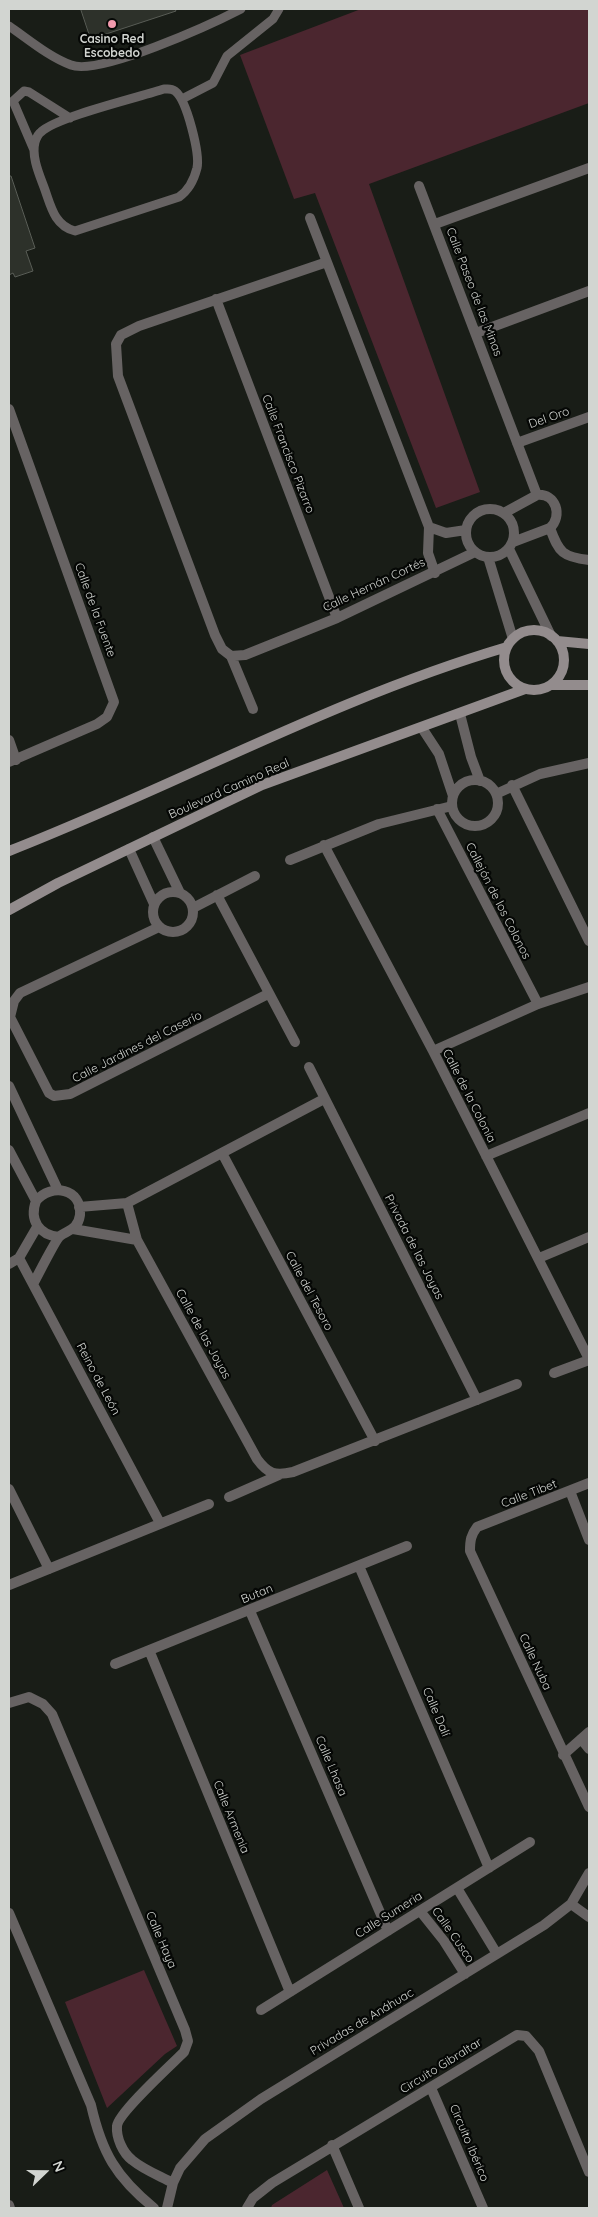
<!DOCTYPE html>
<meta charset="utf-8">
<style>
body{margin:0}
#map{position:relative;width:598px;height:2217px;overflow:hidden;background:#191d17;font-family:Quicksand,sans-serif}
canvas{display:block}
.frame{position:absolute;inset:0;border:10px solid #d2d5d1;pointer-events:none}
.north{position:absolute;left:20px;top:2147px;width:50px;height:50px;-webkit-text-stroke:4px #050705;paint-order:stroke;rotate:68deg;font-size:14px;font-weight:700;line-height:20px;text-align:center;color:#d2d5d1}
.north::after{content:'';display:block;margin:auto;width:18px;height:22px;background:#d2d5d1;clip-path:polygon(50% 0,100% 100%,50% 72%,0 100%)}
</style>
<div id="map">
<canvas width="598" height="2217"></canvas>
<div class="frame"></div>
<div class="north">N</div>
</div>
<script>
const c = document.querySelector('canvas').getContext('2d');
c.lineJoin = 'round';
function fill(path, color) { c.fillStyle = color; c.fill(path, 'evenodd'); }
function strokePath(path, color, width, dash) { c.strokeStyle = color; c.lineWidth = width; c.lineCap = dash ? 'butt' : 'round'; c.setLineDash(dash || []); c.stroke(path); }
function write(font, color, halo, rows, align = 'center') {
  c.font = font + ' Quicksand,sans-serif'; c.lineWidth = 4.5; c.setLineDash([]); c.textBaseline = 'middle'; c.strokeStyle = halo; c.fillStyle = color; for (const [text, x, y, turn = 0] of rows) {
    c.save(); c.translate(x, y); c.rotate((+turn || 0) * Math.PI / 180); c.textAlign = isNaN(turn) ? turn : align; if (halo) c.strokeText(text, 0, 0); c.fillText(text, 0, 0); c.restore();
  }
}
const green = new Path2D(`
 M361,9H589V103L369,184L480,492L436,508L315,193L294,199L240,55Z
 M144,1970L177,2046L165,2054L107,2108L65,2002Z
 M327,2170L344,2208H271L272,2205Z`);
const building = new Path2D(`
 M81,9H175L176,11L91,39Z
 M9,176H11L35,248L26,251L33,271L15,277L13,273L9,275Z`);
const lane = new Path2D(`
 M9,26C28,39 49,57 71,65C99,76 212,24 241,9
 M164,89C168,89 171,88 175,91C187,100 200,154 197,168C194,180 189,190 179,197L75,231C55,226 51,207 45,190C40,176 31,157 35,142C36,139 38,134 41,132C56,117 140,97 164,89Z
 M182,99L213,83L227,56L273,19L279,9
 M34,150L13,101L24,91L29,92L70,118`);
const street = new Path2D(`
 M419,186L537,495C556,493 563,516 550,528C559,553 563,557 589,560
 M310,218L429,527L428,553L435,573
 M435,224L589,168
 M327,262L139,326L121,335L116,344L118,376L215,635L222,649L231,656L245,655L337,618L475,552
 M216,299L337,618
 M476,333L589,291
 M9,409L114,702L107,717L97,724L9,762
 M517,443L589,417
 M466 533a24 24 0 1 1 48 0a24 24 0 1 1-48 0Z
 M504,513L537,495
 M429,527L446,533L466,530
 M513,542L550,528
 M509,549L551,636
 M488,557L513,639
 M231,656L253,709
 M460,714L471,757L480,781
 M422,728L439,754L453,796
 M9,740L16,760
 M452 803a23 23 0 1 1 46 0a23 23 0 1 1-46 0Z
 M512,785L589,941
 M496,794L540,774L589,763
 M437,809L538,1004
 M153,837L180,893
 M324,845L433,1051L589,1359
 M129,849L154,904
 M290,860L379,824L452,806
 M153 912a20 20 0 1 1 40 0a20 20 0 1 1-40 0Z
 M217,895L295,1042
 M193,908L255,876
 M159,927L20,993L14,1001L10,1017L49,1093L54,1096L70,1094L268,994
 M433,1051L538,1004L589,987
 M309,1067L477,1400
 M9,1086L58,1190
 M9,1150L36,1201
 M222,1153L375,1441
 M486,1156L589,1113
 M127,1203L137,1240L257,1459C268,1474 275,1476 293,1472L517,1384
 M79,1207L127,1203L324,1099
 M73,1229L137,1240
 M19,1258L160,1523
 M539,1258L589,1237
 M9,1264L19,1258L37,1227
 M33,1284C37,1277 56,1239 60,1236C69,1230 78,1229 80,1215C82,1188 51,1183 36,1201C29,1220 39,1235 59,1237
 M554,1373L589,1360
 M589,1483L477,1527C471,1535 470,1540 470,1551L589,1807
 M9,1489L49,1569
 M570,1491L589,1540
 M229,1497L279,1475
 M359,1566L489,1868
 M9,1585L209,1504
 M250,1611L388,1931
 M149,1650L290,1992
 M115,1664L407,1546
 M9,1703L29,1697L43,1704L52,1714L185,2030L188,2041L184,2052C172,2064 118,2113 117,2126C116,2138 123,2153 132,2160C144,2170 160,2176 173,2183
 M581,1739L589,1749
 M563,1755L589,1732
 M457,1888L497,1954
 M571,1904L589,1917
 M420,1911L444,1941L465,1974
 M9,1913L91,2105C102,2153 116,2177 154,2208
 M261,2010L530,1842
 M431,2088L483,2208
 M332,2145L359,2208
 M9,2205L10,2208
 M167,2208L173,2183L180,2168L205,2139L261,2099L544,1925L571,1904L589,1873
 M247,2208L253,2198L272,2183L517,2035L526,2036L539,2051L589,2172`);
const secondary = new Path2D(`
 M504 660a30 30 0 1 1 60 0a30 30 0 1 1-60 0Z
 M557,641L589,644
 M551,685H589
 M9,851C176,786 334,698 507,647
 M9,910L58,883L262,785L525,689`);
const markers = [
 [112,24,5,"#f29aad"]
];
const poiNames = [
 ["Casino Red",112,39],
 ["Escobedo",112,53]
];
const streetNames = [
 ["Calle Paseo de las Minas",474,292,69],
 ["Del Oro",549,418,-19],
 ["Calle Francisco Pizarro",288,454,69],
 ["Calle Hernán Cortés",374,585,-25],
 ["Calle de la Fuente",95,610,70],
 ["Boulevard Camino Real",229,789,-24],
 ["Callejón de los Colonos",498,901,63],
 ["Calle Jardines del Caserío",137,1047,-27],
 ["Calle de la Colonia",469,1096,63],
 ["Privada de las Joyas",414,1247,63],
 ["Calle del Tesoro",309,1291,62],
 ["Calle de las Joyas",203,1334,61],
 ["Reino de León",98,1379,62],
 ["Calle Tibet",529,1494,-21],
 ["Butan",257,1594,-22],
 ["Calle Nuba",535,1662,65],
 ["Calle Dalí",436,1712,67],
 ["Calle Lhasa",331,1766,67],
 ["Calle Armenia",231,1817,68],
 ["Calle Sumeria",389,1915,-32],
 ["Calle Cusco",453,1935,55],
 ["Calle Haya",161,1940,67],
 ["Privadas de Anáhuac",362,2022,-31],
 ["Circuito Gibraltar",441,2066,-32],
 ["Circuito Ibérico",469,2143,67]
];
fill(green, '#4b262f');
fill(building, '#2d312a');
strokePath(building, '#595d56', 1);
strokePath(lane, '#676363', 9);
strokePath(street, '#676363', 10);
strokePath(secondary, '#938c8d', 10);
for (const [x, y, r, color] of markers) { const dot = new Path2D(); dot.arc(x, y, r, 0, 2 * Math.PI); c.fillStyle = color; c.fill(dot); strokePath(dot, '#050705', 2); }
write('bold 12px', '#d2d5d1', '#050705', poiNames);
write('12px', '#d2d5d1', '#050705', streetNames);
</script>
